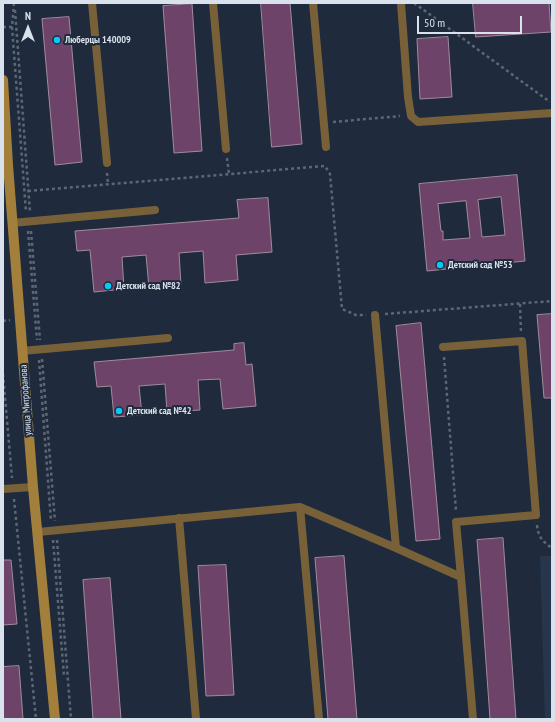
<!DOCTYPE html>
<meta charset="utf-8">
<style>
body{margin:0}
#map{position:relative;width:555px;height:722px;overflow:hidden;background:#1f2b3c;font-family:"PT Sans Narrow",sans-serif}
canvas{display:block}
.frame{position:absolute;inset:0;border:4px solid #d8e1ec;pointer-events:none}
.north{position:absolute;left:8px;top:8px;width:40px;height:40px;-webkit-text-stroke:3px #1f2b3c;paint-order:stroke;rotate:0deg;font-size:11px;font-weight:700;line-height:16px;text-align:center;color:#d8e1ec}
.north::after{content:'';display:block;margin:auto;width:14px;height:18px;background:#d8e1ec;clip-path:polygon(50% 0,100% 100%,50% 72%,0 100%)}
.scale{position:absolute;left:417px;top:16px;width:105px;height:18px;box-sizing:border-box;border:2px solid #d8e1ec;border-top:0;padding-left:5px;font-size:12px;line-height:14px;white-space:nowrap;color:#d8e1ec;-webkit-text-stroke:3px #1f2b3c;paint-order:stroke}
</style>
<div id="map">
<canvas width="555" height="722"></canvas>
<div class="frame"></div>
<div class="north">N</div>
<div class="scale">50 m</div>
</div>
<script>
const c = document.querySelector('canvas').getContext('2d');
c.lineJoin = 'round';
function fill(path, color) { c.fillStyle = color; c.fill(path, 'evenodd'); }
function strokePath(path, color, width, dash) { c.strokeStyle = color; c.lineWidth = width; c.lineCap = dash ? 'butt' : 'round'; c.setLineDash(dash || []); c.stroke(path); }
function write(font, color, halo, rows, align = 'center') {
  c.font = font + ' "PT Sans Narrow",sans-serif'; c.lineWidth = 4; c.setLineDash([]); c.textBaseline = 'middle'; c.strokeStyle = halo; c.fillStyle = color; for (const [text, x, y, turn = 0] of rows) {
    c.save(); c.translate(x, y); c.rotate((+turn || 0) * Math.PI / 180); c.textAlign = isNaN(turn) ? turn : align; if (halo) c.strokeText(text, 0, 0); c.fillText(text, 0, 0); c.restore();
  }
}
const built = new Path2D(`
 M540,556H552V719H545Z`);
const building = new Path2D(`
 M261,3H290L302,144L272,147Z
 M473,3H549L551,32L476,37Z
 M192,4L202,151L174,153L163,6Z
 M69,17L82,162L55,165L42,19Z
 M448,37L452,97L420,99L417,39Z
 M517,175L525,261L427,271L419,184ZM501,197L505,235L482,237L478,200ZM466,201L470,238L443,240V231H441L438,204Z
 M268,198L272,252L236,255L238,280L205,283L203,251L179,253L181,285L149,288L146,255L122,257L124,289L94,292L90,250L77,251L75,231L239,218L237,200Z
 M552,314V398H544L537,315Z
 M421,323L440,539L416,541L396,326Z
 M244,343L246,365L252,364L256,406L223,409L220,379L198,380L200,410L167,412L165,384L139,386L142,415L114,417L111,386L97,387L94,362L234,350V344Z
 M503,538L516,719H490L480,578L477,540Z
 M344,556L357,719H328L315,558Z
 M3,560H11L17,624L3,625Z
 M226,565L234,695L206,696L198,566Z
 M110,578L121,719H93L83,580Z
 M19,666L23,719H3V667Z`);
const path = new Path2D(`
 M14,3L12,27L26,212
 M414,3L550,102
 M15,10L30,212
 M3,27H12
 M333,122L400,116
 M227,158L229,174
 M107,173L108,184
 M28,191L325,166L330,174L342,309L356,315H366
 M28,231L37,340
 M31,231L40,340
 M520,304L521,332
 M385,314L552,301
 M3,321L10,320
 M444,357L456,511
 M42,359L55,521
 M39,360L51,521
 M3,374L12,478
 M14,499L36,719
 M537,525C538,537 543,542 552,548
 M53,540L64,676
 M57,540L71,719`);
const service = new Path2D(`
 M92,3L107,163
 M213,3L226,149
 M313,3L326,147
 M401,3L408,97L411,116L418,122L552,113
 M12,223L155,210
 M375,315L396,548L461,577L473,719
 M443,347L522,341L536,515L456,522L461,577
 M22,351L168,338
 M3,489L33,487
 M300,507L319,719
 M179,518L196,719
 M38,532L300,507L396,548`);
const secondary = new Path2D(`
 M3,80L8,165L33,487L55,719`);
const markers = [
 [57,40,4,"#03cbf9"],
 [440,265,4,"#03cbf9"],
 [108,286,4,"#03cbf9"],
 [119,411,4,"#03cbf9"]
];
const poiNames = [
 ["Люберцы 140009",65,40],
 ["Детский сад №53",448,265],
 ["Детский сад №82",116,286],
 ["Детский сад №42",127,411]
];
const streetNames = [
 ["улица Митрофанова",26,400,-94]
];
fill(built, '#26364c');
fill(building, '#6e4369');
strokePath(building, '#a08b9c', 1);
strokePath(path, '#5c6776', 2.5, [3, 3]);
strokePath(service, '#786139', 8);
strokePath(secondary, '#a37f3c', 10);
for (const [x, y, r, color] of markers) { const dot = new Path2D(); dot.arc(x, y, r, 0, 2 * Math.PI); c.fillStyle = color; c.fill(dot); strokePath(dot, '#1f2b3c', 1.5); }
write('bold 10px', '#d8e1ec', '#1f2b3c', poiNames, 'left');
write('10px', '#d8e1ec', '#1f2b3c', streetNames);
</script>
